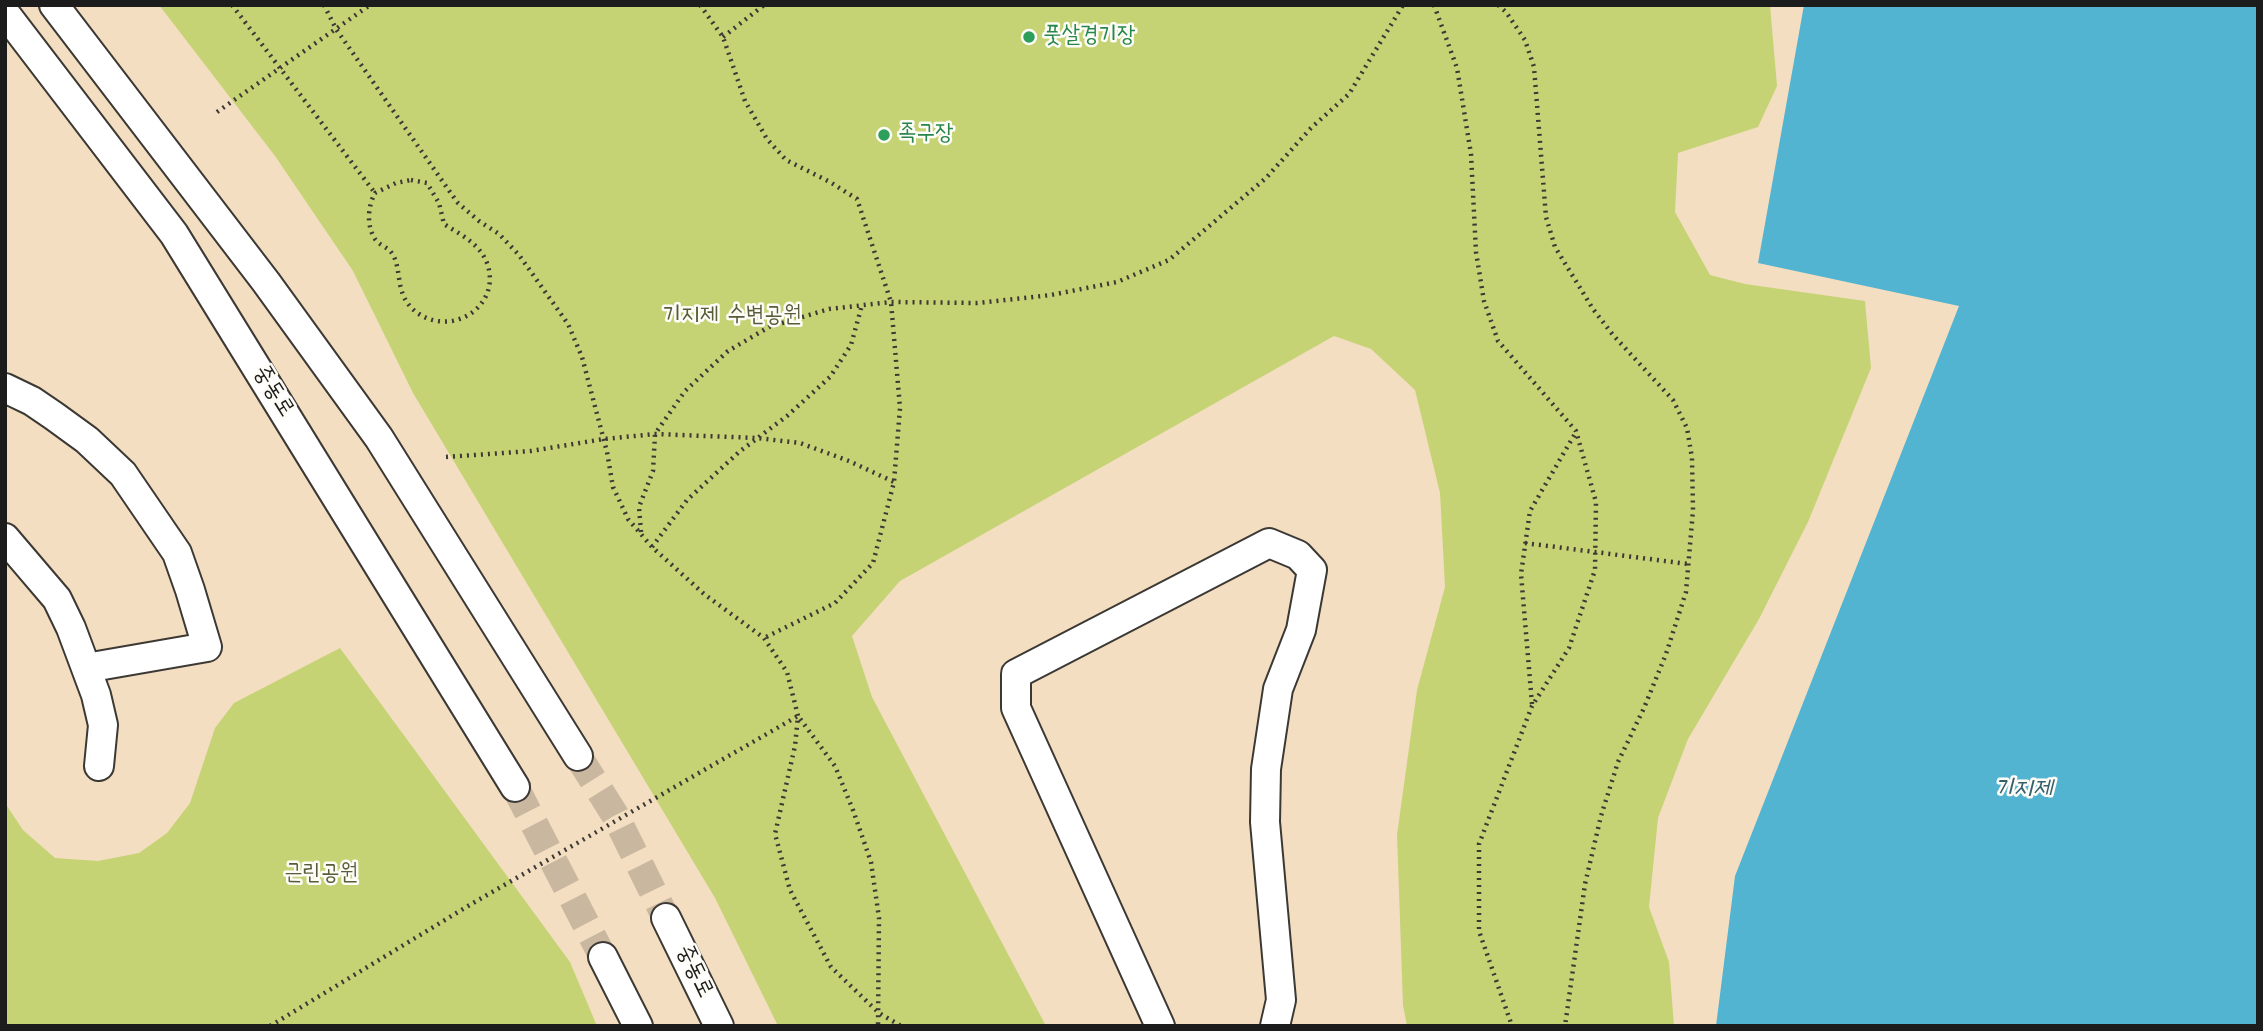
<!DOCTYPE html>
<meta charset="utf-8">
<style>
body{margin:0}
#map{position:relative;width:2263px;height:1031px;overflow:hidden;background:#f4dec1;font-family:Kalam,sans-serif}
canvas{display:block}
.frame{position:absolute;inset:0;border:7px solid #1c1c1c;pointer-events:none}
</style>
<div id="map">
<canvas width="2263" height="1031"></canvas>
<div class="frame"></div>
</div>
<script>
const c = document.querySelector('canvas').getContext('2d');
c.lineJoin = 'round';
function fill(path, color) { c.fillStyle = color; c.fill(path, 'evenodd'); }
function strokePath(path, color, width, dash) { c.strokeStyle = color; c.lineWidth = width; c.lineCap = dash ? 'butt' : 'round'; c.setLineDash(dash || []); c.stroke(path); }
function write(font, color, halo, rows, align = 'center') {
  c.font = font + ' Kalam,"Poor Story",sans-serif'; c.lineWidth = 5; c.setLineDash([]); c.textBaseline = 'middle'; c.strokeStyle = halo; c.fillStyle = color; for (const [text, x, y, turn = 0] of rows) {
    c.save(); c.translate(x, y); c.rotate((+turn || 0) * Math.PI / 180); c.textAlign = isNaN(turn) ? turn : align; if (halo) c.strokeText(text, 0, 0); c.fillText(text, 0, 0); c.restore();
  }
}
const green = new Path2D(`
 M159,5H1770L1777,86L1758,127L1678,153L1675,212L1710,275L1745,284L1865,301L1871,368L1808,522L1759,619L1688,739L1658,818L1649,907L1669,962L1674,1026H1407L1403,1005L1397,835L1417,690L1445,587L1440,493L1415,390L1371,349L1334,336L900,581L852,636L872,697L1046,1026H778L715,898L413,393L353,271L275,156Z
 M340,648L570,962L597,1026H5V803L23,830L55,858L98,861L139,853L167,833L190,803L215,728L234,703Z`);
const water = new Path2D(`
 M1804,5H2258V1026H1716L1735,876L1959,306L1758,263Z`);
const streetTunnel = new Path2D(`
 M578,756L615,815L666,918
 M515,787L603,957`);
const path = new Path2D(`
 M232,5L375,193
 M324,5L336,29L450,192L458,203L479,221L499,234L519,255L568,324L582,357L607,452L613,487L628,519L652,547L704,594L764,638L787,672L798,716L795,746L775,834L790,890L831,967L879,1013L901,1026
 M700,5L723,37L745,101L767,139L786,160L830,182L857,199L891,302L900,408L894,482L873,563L835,603L764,638
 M1434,5L1457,68L1471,154L1476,252L1484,301L1498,341L1576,431L1596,502L1595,570L1569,648L1532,706L1479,844V931L1512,1026
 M1498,5L1506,12L1525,40L1534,67L1546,217L1555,247L1593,309L1613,335L1673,400L1687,428L1692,458L1693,510L1686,592L1666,654L1644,708L1618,762L1601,816L1585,884L1565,1026
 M723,37L764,5
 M217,112L370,5
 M411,180L427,183L439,203L444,224C461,235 479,243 487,263C502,304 455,337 419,314C392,296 404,269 391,252C387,247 379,245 375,239C366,225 368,206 375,193L396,183Z
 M446,457L531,451L604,439L655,434L757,438L800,443L849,461L894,482
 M641,532L639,507L653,471L655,434L685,391L728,351L769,327L829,309L891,302L977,303L1051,295L1117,282L1169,260L1266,178L1311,128L1349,94L1403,5
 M1525,543L1688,564
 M652,547L687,500L739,452L787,416L830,377L851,345L862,305
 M1532,704L1521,574L1530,511L1576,432
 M270,1026L473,903L798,716L835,766L853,810L871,862L879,918L878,1026`);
const street = new Path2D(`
 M54,5L266,282L379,438L578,756
 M5,13L174,234L515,787
 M5,388L32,401L54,416L87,440L123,474L177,553L190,590L207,647L86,668
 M5,538L57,599L71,628L96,695L103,725L99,766
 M666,918L719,1026
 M603,957L638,1026
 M1160,1026L1016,708V674L1269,543L1298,555L1312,570L1301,630L1278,689L1266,769L1265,822L1281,1000L1275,1026`);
const markers = [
 [1029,37,7,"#2e9e5b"],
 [884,135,7,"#2e9e5b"]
];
const leisureNames = [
 ["풋살경기장",1043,37],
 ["족구장",898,135]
];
const parkNames = [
 ["기지제 수변공원",732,317],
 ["근린공원",321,875]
];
const streetNames = [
 ["중동로",272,392,58],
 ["중동로",693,972,64]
];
const waterNames = [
 ["기지제",2023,791]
];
fill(green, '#c6d375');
fill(water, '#53b4d2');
strokePath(streetTunnel, '#c9b7a0', 28, [28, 14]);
strokePath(street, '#3c3935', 32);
strokePath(path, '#3c3935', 4.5, [2, 5]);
strokePath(street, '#fff', 28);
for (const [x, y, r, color] of markers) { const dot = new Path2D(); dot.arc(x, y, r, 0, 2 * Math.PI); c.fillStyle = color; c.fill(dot); strokePath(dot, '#fdfcf7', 2.5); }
write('23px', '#27864d', '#fdfcf7', leisureNames, 'left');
write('23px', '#585c3b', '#fdfcf7', parkNames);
write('23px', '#1c1c1c', '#fdfcf7', streetNames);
write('italic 24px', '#35606e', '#fdfcf7', waterNames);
</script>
